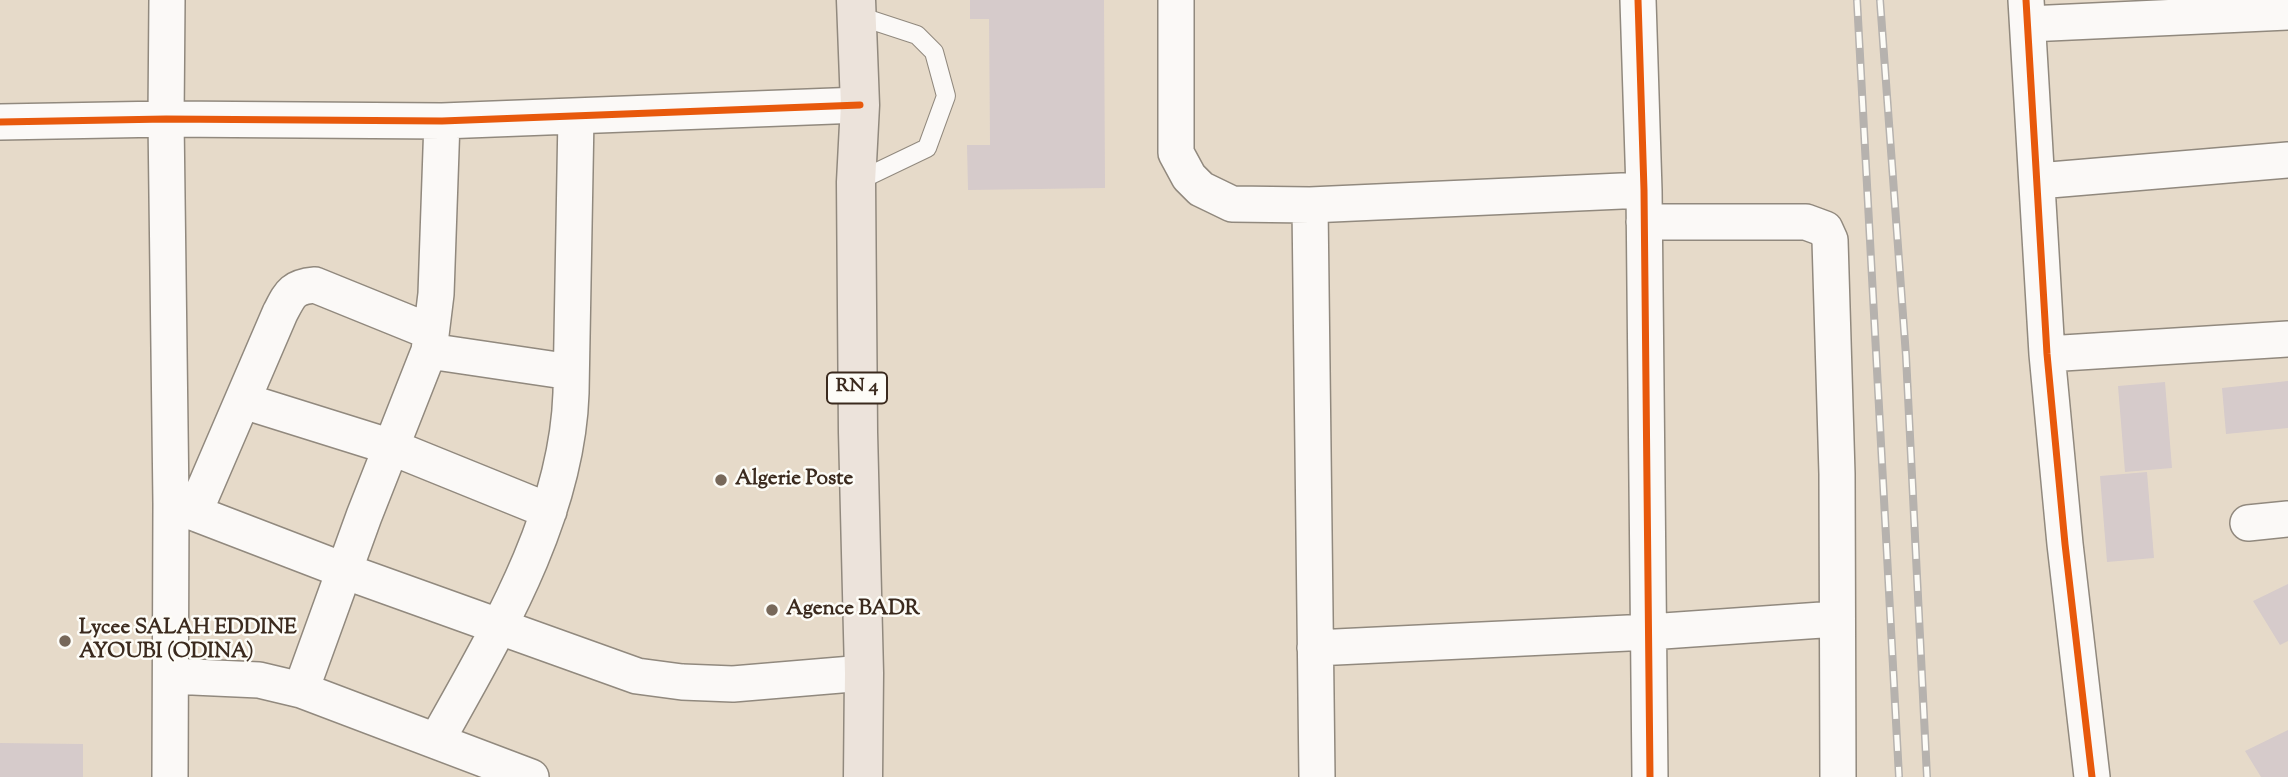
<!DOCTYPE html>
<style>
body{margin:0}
canvas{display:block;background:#e6dac9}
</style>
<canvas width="2288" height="777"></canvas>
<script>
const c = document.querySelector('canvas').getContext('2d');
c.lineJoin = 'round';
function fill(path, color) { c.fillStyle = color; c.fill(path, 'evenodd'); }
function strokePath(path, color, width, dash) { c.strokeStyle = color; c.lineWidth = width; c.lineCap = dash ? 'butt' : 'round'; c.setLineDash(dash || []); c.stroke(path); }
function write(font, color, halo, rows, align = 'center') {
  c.font = font + ' "Sorts Mill Goudy",serif'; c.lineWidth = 5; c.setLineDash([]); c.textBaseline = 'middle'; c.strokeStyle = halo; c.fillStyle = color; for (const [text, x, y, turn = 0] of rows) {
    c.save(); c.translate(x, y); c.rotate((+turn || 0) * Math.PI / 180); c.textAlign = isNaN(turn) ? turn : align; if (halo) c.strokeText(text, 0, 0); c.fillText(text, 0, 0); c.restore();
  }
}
const building = new Path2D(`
 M970,0H1104L1105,188L968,190L967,145H990L989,19H970Z
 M2288,381V428L2226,434L2222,388Z
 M2165,382L2172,468L2125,472L2118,386Z
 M2147,472L2154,558L2107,562L2100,476Z
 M2288,584V641L2280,645L2253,601Z
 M2288,730V777H2261L2245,751Z
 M0,743L83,744V777H0Z`);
const lane = new Path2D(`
 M856,182L927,148L946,96L934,52L917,35L856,15`);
const street = new Path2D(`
 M167,0L166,119L171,504L170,777
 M1176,0V153L1189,177L1201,189L1232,204L1310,205L1644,190
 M1638,0L1644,190L1650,777
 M2026,0L2047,354L2065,544L2092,777
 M2028,24L2288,12
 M0,122L166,119L442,121L860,105
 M2038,181L2288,160
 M1310,205L1317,777
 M1644,222H1806L1825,229L1830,240L1837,474L1838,777
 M429,351L571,372
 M2047,354L2288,339
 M244,401L391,447L549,511
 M171,504L361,577L637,676L682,682L733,684L864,673
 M194,513L280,313C290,294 292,287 315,285L431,332
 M2248,523L2288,519
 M1315,648L1649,632L1836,619
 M171,676L259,680L301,690L531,777
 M301,690L364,516L429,351L436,294L442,121
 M437,740C496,634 567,517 571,393L576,116`);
const primary = new Path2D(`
 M856,0L860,105L856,182L858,432L864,673L863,777`);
const rail = new Path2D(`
 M1857,0L1899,777
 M1880,0L1906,356L1927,777`);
const cycleway = new Path2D(`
 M1638,0L1644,190L1650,777
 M2026,0L2047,354L2065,544L2092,777
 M0,122L166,119L442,121L860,105`);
const markers = [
 [721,480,7,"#77685a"],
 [772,610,7,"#77685a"],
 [65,641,7,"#77685a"]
];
const shields = [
 [857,388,60]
];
const shieldNames = [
 ["RN 4",857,388]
];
const poiNames = [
 ["Algerie Poste",735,480],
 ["Agence BADR",786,610],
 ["Lycee SALAH EDDINE",79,629],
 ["AYOUBI (ODINA)",79,653]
];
fill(building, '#d6cbcb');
strokePath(lane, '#91897e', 20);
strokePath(street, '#91897e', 38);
strokePath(primary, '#91897e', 41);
strokePath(lane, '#fbf9f7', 18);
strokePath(street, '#fbf9f7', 35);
strokePath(primary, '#ece3db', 38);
strokePath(rail, '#b6b2ae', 8);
strokePath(rail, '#fdfcf7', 5, [16]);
strokePath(cycleway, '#e8590c', 7);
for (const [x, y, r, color] of markers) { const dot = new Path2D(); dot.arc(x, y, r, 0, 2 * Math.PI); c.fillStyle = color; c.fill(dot); strokePath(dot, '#fdfcf7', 2.5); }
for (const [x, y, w] of shields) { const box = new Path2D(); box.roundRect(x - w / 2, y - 15.5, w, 31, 5); c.fillStyle = '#fdfcf7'; c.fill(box); strokePath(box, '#3b2a1e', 2); }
write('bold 19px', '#3b2a1e', null, shieldNames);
write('bold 21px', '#3b2a1e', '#fdfcf7', poiNames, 'left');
</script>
